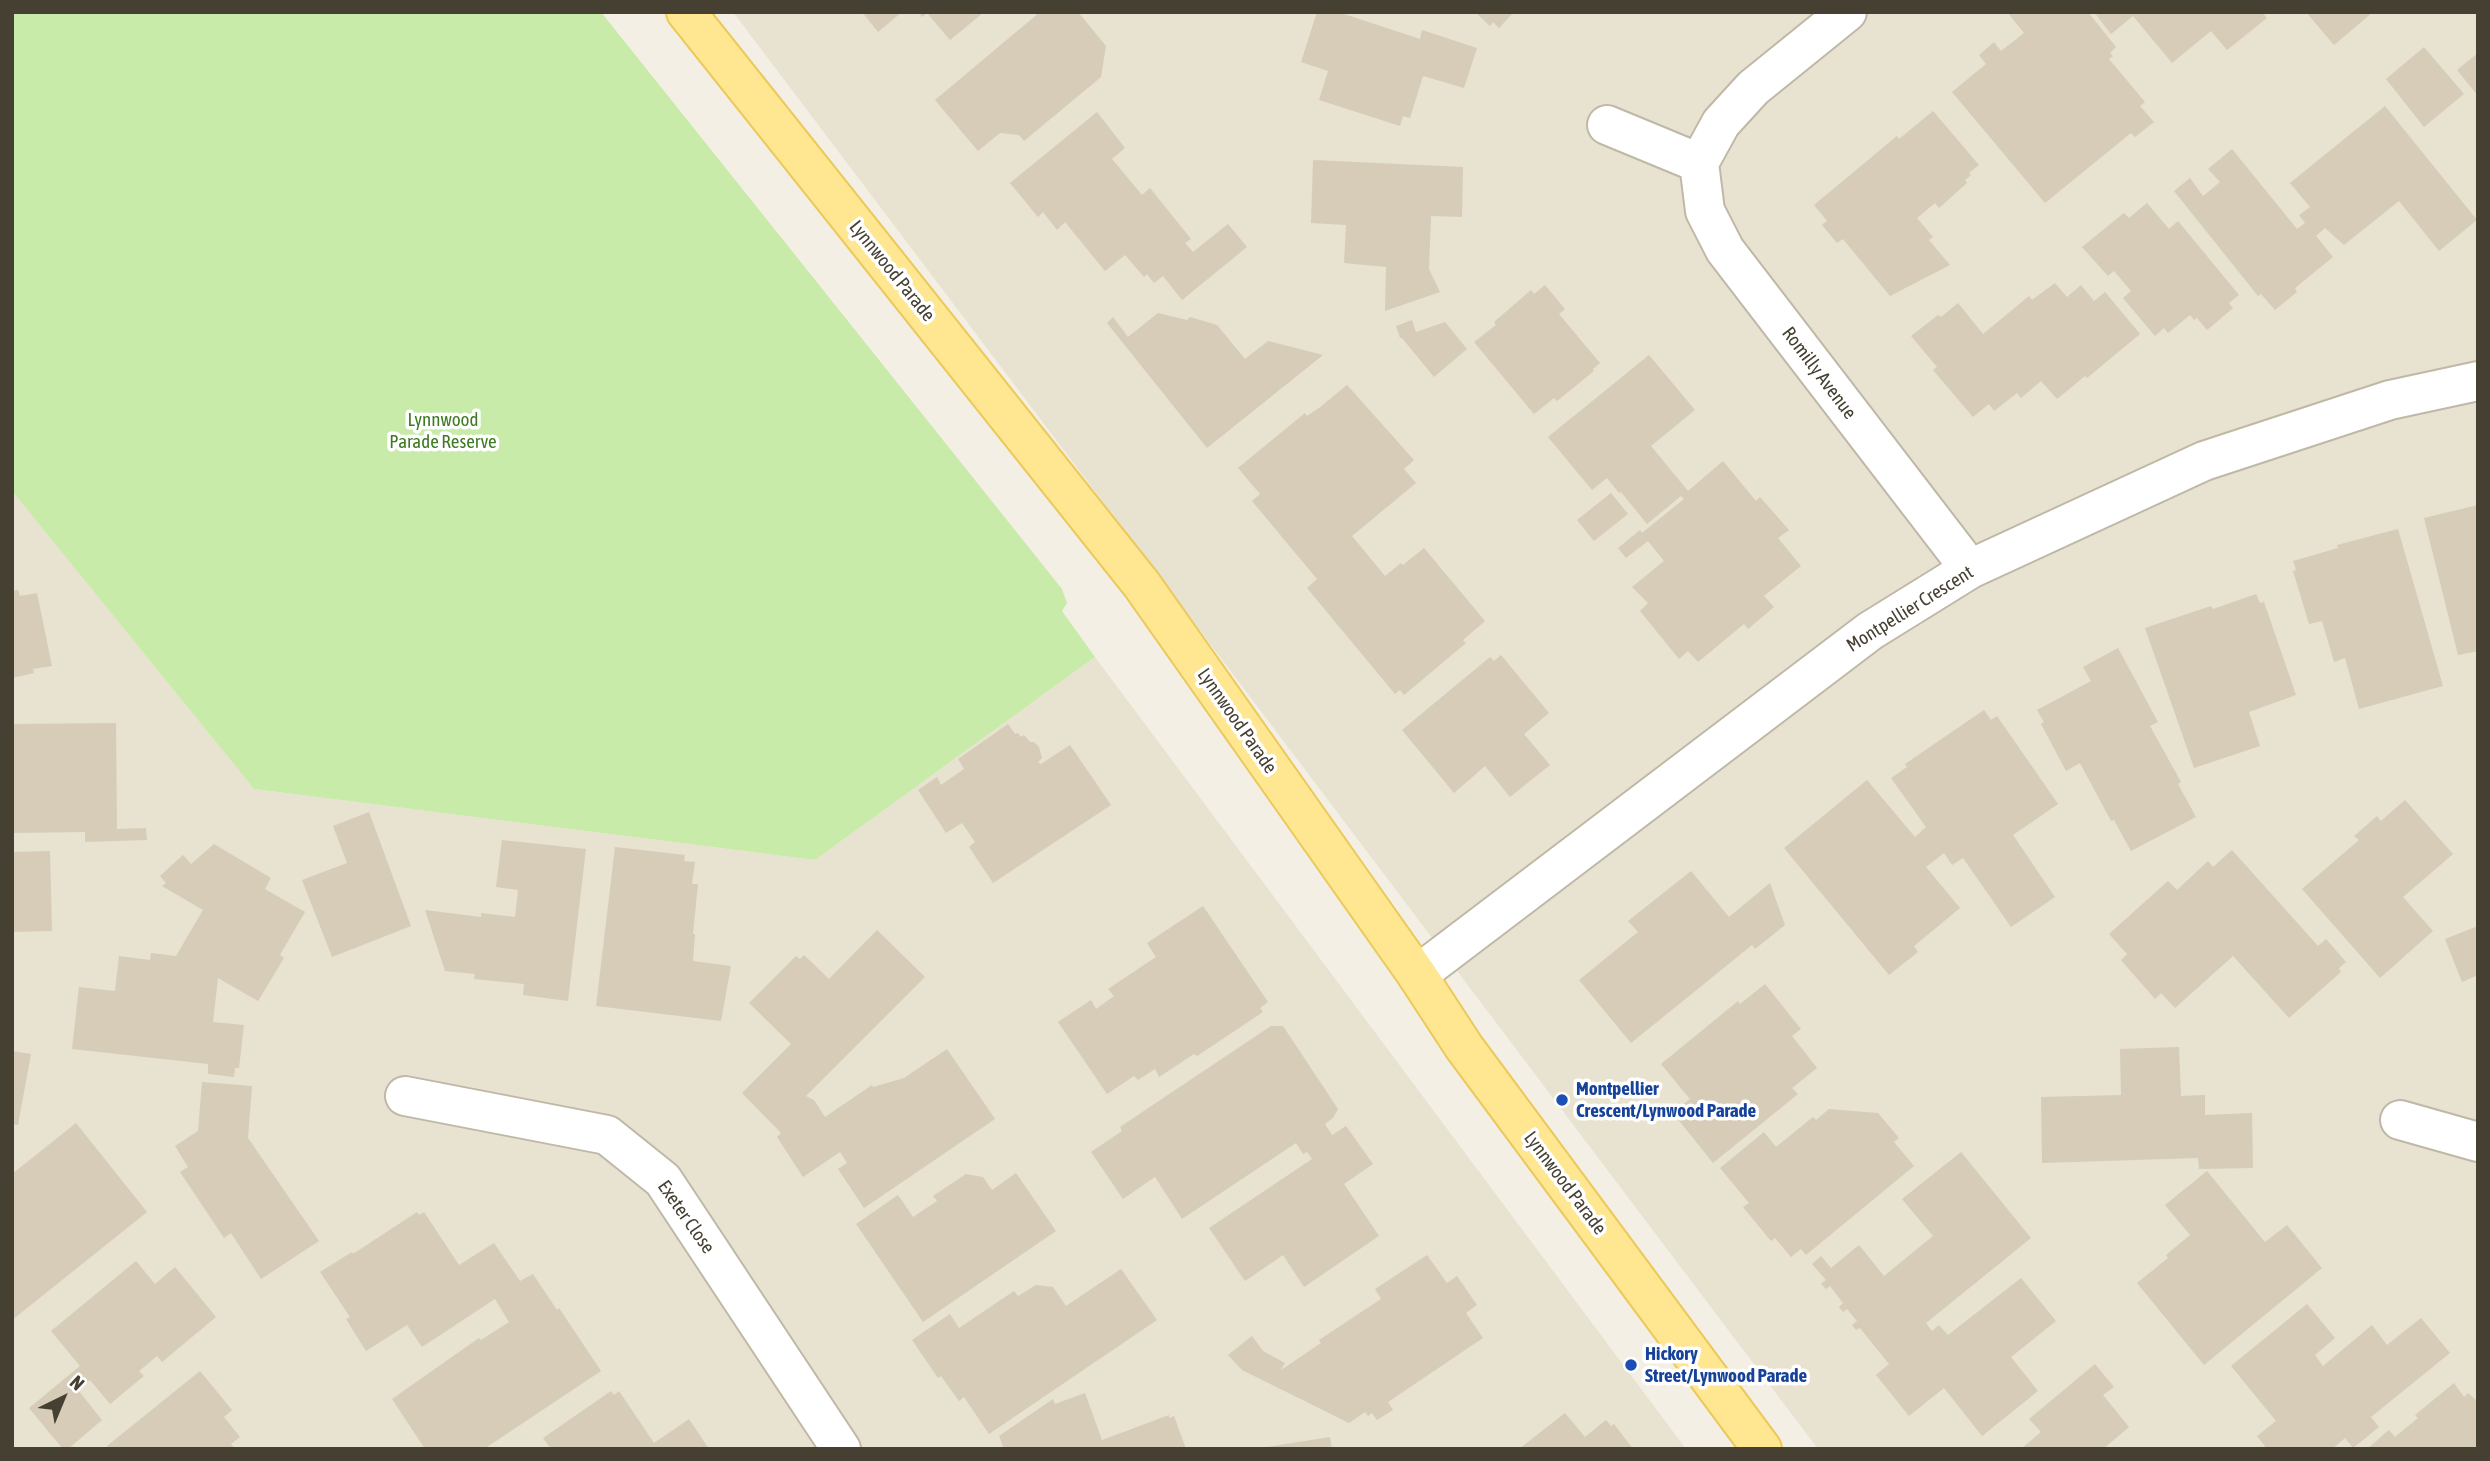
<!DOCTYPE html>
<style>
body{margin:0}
#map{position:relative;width:2490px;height:1461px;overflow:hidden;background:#f3efe4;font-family:"Asap Condensed",sans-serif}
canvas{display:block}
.frame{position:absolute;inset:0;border:14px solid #464033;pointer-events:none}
.north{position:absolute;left:28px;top:1363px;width:70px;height:70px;-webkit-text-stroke:5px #fff;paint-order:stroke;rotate:43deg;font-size:19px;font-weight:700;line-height:28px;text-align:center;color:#464033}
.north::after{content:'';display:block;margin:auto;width:24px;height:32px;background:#464033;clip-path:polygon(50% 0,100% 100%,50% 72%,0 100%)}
</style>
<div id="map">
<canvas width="2490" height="1461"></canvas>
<div class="frame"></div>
<div class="north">N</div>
</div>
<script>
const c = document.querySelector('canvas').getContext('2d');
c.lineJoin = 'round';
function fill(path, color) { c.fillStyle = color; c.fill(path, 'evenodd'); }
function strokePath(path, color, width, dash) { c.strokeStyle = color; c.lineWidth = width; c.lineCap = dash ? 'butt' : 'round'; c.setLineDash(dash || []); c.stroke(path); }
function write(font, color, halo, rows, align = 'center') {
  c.font = font + ' "Asap Condensed",sans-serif'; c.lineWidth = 7; c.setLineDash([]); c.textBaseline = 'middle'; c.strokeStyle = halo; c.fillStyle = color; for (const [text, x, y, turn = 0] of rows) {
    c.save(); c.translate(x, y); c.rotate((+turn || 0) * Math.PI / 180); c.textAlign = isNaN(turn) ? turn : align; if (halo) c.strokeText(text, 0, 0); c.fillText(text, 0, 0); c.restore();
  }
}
const residential = new Path2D(`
 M733,12H2478V1449H1818Z
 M12,491L254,789L815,860L1095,657L1686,1449H12Z`);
const green = new Path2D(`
 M12,12H601L1062,589L1067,603L1062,611L1095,657L815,860L254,789L12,491Z`);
const building = new Path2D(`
 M862,12H902L878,32Z
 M919,12H984L950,40L927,13L922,17Z
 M1040,12H1078L1106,46L1101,77L1024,141L1019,135L1000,133L978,151L935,100Z
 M1317,12H1338L1420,39L1422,30L1477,48L1464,88L1423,76L1410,118L1403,116L1400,126L1319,100L1328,71L1301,62Z
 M1475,12H1514L1499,28L1493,22L1490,26Z
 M2007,12H2088L2116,47L2110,53L2113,56L2109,59L2145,102L2140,106L2154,122L2135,137L2131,133L2045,203L1952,92L1986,64L1979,55L1994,42L2001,51L2024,33Z
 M2094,12H2262L2267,18L2227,50L2211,31L2172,63L2133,16L2111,34Z
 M2306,12H2373L2334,45Z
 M2424,47L2464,94L2424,127L2386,79Z
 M2478,53V96L2457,70Z
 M2385,106L2477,220L2439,251L2399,201L2344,245L2325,228L2316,236L2333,257L2295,288L2297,292L2275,310L2261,294L2258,296L2174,191L2190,178L2203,196L2220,182L2208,169L2232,149L2297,229L2305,223L2299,215L2310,207L2290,183Z
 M1933,111L1979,165L1969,173L1971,175L1965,180L1967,183L1939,208L1935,203L1917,218L1933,237L1929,240L1950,265L1890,296L1843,239L1837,243L1822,225L1827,221L1814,205L1897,136L1899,139Z
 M1097,112L1125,148L1112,159L1142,195L1150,188L1191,239L1185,243L1193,252L1228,224L1247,247L1182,300L1163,276L1154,283L1147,274L1144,277L1125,255L1105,271L1065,222L1057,230L1043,212L1038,217L1010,183Z
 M1313,160L1463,167L1462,217L1431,216L1429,269L1440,292L1385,311L1386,267L1344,263L1346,225L1311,223Z
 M2147,203L2169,229L2178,221L2239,295L2229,303L2233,308L2207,330L2197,318L2194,320L2190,315L2168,333L2164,328L2155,336L2123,298L2131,291L2114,271L2108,276L2082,247L2124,213L2129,218Z
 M2055,283L2067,297L2081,285L2094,301L2105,292L2140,334L2087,378L2085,376L2057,399L2041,381L2021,398L2017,393L1994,411L1989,404L1973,417L1933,370L1937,367L1911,336L1938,315L1941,317L1958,303L1983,334L2029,296L2032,300Z
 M1545,285L1565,309L1559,314L1600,363L1593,369L1594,371L1557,401L1554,398L1534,414L1474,342L1496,325L1494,322L1531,290L1534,294Z
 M1158,313L1187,320L1190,317L1217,325L1245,359L1268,341L1323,355L1207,448L1107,323L1113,317L1128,337Z
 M1412,320L1416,332L1445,322L1467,349L1434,377L1402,338H1400L1396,326Z
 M1649,355L1695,410L1651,446L1688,491L1723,461L1756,501L1760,497L1789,530L1778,538L1801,566L1764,596L1774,607L1748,629L1744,624L1698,662L1688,651L1679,659L1640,611L1648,603L1632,587L1664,561L1648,541L1626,558L1618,548L1640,530L1642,533L1684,499L1681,496L1647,524L1621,492L1619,493L1607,478L1592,490L1548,437Z
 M1347,385L1414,460L1404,469L1416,483L1352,536L1385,576L1401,563L1403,565L1424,548L1485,621L1463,640L1466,643L1404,695L1400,690L1395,694L1307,588L1317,579L1252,501L1260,494L1238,468L1305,413L1307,416L1319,408Z
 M1611,493L1628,514L1594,541L1577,520Z
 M2478,505V651L2458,655L2424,518Z
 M2398,529L2443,686L2359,709L2345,658L2334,662L2322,621L2309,624L2293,571L2296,570L2293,561L2338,548L2337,545Z
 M18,590L20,596L37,593L52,666L33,669L34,673L12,678V591Z
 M2256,594L2260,603L2264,602L2296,695L2249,712L2260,746L2194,768L2145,628L2211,606L2213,609Z
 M2118,648L2158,722L2150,726L2181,782L2178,784L2196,817L2131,851L2114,820L2111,821L2080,763L2066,771L2041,724L2044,722L2037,710L2091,681L2083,667Z
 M1501,655L1549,713L1524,734L1550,765L1510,797L1485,766L1454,793L1402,730L1490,657L1494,661Z
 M1984,710L1991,720L1997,716L2058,804L2013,835L2055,897L2011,927L1963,858L1952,865L1944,853L1926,867L1960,908L1914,946L1918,952L1889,975L1784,848L1867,780L1915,837L1926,827L1891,778L1907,767L1905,764Z
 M116,723L117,829L146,828L147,840L85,842V832L12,833V724Z
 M1008,724L1015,734L1018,733L1021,737L1024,735L1030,742H1034L1039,747L1042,758L1038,762L1041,764L1070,745L1111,805L993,883L969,847L975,842L962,823L946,833L918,790L937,777L941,785L964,769L958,759Z
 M2405,800L2453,854L2403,897L2433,931L2380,978L2302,889L2359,840L2354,836L2377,816L2381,821Z
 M369,812L411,926L332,957L302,880L347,863L333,826Z
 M502,840L586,849L568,1001L523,995L524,984L474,979L475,974L445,971L425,910L481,917V913L515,917L518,890L496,887Z
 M214,844L271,878L265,889L305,912L280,955L284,958L258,1001L218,978L213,1022L244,1025L239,1068H235L234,1077L208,1074V1064L72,1049L79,987L115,991L119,956L150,960L151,953L176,956L203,910L162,886L166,883L160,876L183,855L191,864Z
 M615,847L685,855L684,861L695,862L692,884H698L693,934H695L693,961L731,966L721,1021L596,1006Z
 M2232,850L2318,946L2326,939L2346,962L2339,968L2341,972L2289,1018L2233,956L2175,1008L2161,993L2155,999L2121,960L2127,954L2109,934L2168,881L2177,890L2208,861L2213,867Z
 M50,851L52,931L12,932V852Z
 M1691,871L1729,917L1770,883L1785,925L1755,949L1752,945L1631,1043L1579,980L1638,932L1628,921Z
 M1203,906L1268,1002L1260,1008L1263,1012L1197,1056L1194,1054L1159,1077L1155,1069L1138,1080L1134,1076L1107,1094L1058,1022L1091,1000L1096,1009L1114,996L1108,989L1156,957L1147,943Z
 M2478,926V975L2462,982L2445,939Z
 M877,930L925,977L806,1096L814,1100L825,1117L872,1085L873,1087L904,1078L947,1049L995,1119L864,1208L838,1169L847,1163L840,1152L803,1177L777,1137L781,1133L742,1093L791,1044L749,1003L796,956L800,959L804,955L829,979Z
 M1765,984L1801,1029L1792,1036L1817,1068L1792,1088L1798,1094L1713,1163L1673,1113L1690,1099L1661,1064L1738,1001L1740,1004Z
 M1271,1026H1283L1338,1109L1333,1118L1325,1124L1332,1135L1346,1126L1373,1164L1344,1184L1379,1236L1304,1287L1283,1255L1245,1281L1209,1228L1312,1159L1307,1152L1303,1154L1296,1143L1182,1219L1155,1177L1123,1199L1091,1152L1122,1131L1120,1127Z
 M2179,1047L2181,1096L2205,1095V1115L2252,1113L2253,1168L2199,1169L2198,1158L2042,1163L2041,1097L2121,1095L2120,1049Z
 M12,1051L31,1054L18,1125L12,1124Z
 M202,1082L252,1086L248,1138L319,1241L261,1279L231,1233L224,1238L180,1172L188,1167L175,1146L198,1131Z
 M1829,1109L1878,1113L1899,1138L1894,1142L1914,1166L1806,1255L1801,1249L1791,1257L1775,1238L1771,1241L1743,1207L1749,1203L1720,1168L1764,1132L1776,1147L1813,1117L1816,1120Z
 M76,1123L147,1212L12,1320V1174Z
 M1961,1152L2031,1238L1926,1323L1932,1331L1939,1325L1948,1335L2021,1278L2056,1321L2011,1357L2038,1391L1982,1436L1944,1388L1909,1416L1876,1375L1889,1364L1860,1328L1856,1330L1852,1325L1857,1321L1847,1309L1843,1312L1839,1307L1843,1303L1830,1286L1826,1289L1821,1284L1826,1280L1812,1264L1821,1256L1831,1268L1859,1245L1884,1276L1933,1236L1902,1199Z
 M2207,1171L2265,1242L2287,1225L2322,1268L2204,1365L2137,1283L2168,1258L2166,1255L2190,1235L2165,1205Z
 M1016,1173L1056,1231L923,1322L856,1224L898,1195L913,1217L937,1201L933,1196L966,1174L983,1177L992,1190Z
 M417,1212L419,1215L424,1212L459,1265L494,1243L520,1281L533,1274L557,1310L559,1308L601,1371L484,1449H425L392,1399L479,1338L481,1340L509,1322L495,1299L422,1347L407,1325L366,1351L346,1319L350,1317L320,1272L352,1252L353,1254Z
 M1427,1255L1447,1283L1457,1276L1477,1305L1466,1313L1483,1338L1388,1402L1393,1410L1377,1420L1372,1413L1368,1416L1365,1412L1349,1423L1242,1370L1228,1355L1252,1336L1263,1351L1285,1363L1281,1370L1321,1343L1319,1340L1381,1299L1375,1289Z
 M136,1261L155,1284L175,1267L216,1317L162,1362L157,1356L139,1371L144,1376L110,1404L90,1380L78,1390L102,1420L68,1449H63L29,1408L80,1366L51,1331Z
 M1121,1269L1157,1320L989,1434L964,1397L959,1401L941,1376L938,1378L912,1340L950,1314L959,1328L1014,1291L1018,1296L1036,1285L1053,1287L1066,1306Z
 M2307,1304L2335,1338L2315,1355L2323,1366L2372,1325L2387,1345L2421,1318L2450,1353L2371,1417L2379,1427L2353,1448L2345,1438L2332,1449H2267L2257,1436L2276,1421L2231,1366Z
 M2095,1364L2114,1387L2103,1395L2129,1427L2103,1449H2021L2041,1432L2029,1419Z
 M200,1371L232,1410L224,1417L240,1437L231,1444L235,1449H109L107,1446Z
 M2454,1383L2464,1397L2468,1393L2478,1402V1449H2367L2389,1430L2395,1437L2418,1418L2415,1415Z
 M611,1391L614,1395L619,1391L654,1443L689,1419L709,1449H551L543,1438Z
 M1085,1393L1102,1440L1169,1415V1418L1174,1416L1186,1449H1004L999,1436L1053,1399L1055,1404Z
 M1565,1413L1585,1437L1606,1420L1611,1426L1614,1424L1633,1449H1519Z
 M1330,1437L1332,1449H1267V1447Z`);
const minor = new Path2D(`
 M1607,125L1699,163L1705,211L1725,250L1970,569
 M1699,163L1721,123L1753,88L1847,12
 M1417,975L1870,631L1970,569L2204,461L2390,400L2478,381
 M405,1096L607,1135L663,1180L841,1449
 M2400,1120L2478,1142`);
const major = new Path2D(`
 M686,12L1142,585L1417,975L1464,1047L1762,1449`);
const markers = [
 [1562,1100,7,"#1a4fb4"],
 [1631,1365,7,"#1a4fb4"]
];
const streetNames = [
 ["Lynnwood Parade",892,271,51],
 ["Romilly Avenue",1819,373,53],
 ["Montpellier Crescent",1910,609,-32],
 ["Lynnwood Parade",1237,721,55],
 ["Lynnwood Parade",1565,1183,53],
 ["Exeter Close",686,1217,55]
];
const parkNames = [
 ["Lynnwood",443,420],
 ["Parade Reserve",443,442]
];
const transitNames = [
 ["Montpellier",1576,1089],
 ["Crescent/Lynwood Parade",1576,1111],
 ["Hickory",1645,1354],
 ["Street/Lynwood Parade",1645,1376]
];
fill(residential, '#e8e2d1');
fill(green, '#c9eba9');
fill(building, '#d6ccb8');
strokePath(minor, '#bfb8a6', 42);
strokePath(major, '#ecc859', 42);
strokePath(minor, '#fff', 38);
strokePath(major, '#ffe691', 38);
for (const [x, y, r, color] of markers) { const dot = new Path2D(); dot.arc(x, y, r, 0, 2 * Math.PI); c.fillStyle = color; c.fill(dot); strokePath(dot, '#fff', 2.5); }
write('19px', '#464033', '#fff', streetNames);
write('19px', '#3f7b23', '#fff', parkNames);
write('bold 19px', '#164399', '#fff', transitNames, 'left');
</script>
